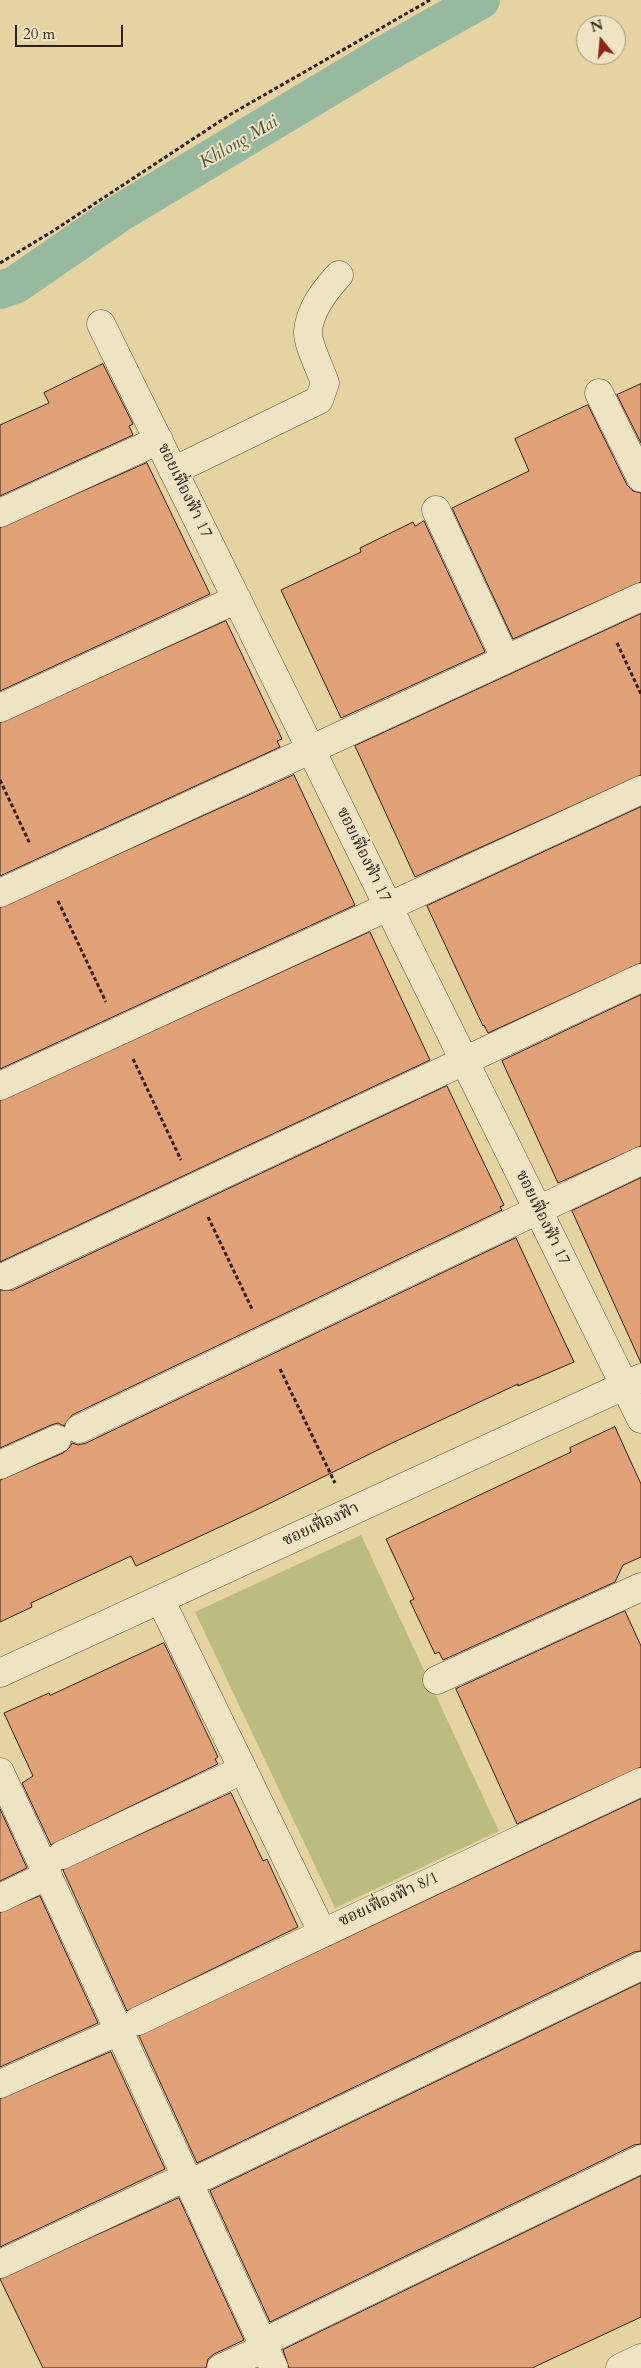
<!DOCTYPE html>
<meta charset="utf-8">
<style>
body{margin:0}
#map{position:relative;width:641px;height:2368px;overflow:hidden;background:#e5d4a2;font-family:Cardo,serif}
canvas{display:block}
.north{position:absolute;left:576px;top:15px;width:50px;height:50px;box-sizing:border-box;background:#eee3c3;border:1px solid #a2957e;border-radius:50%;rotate:343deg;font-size:14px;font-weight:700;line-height:20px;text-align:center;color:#312017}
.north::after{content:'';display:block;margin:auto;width:18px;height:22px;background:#8f2418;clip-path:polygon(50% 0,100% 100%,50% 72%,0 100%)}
.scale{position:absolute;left:15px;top:25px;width:108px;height:22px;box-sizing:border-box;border:2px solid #312017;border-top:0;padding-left:6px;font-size:15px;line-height:18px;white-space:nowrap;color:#312017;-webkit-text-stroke:4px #eee3c3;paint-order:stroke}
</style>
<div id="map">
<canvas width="641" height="2368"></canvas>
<div class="north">N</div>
<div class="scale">20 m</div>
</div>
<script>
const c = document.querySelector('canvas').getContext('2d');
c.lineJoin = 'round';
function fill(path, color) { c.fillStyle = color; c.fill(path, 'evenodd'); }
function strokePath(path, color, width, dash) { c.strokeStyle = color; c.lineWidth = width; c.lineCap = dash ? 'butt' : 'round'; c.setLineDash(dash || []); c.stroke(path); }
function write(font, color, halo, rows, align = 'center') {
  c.font = font + ' Cardo,"Noto Serif Thai",serif'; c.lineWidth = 4; c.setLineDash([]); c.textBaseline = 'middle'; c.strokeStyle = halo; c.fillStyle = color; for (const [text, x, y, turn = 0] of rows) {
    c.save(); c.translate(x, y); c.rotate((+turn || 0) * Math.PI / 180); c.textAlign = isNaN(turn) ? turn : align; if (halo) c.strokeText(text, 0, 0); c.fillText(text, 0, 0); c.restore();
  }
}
const green = new Path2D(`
 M361,1535L499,1831L335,1908L195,1612Z`);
const canal = new Path2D(`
 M0,290L15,285L118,214L385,54L481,0`);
const building = new Path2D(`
 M103,364L133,424L129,426L133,435L0,496V425L49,403L44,393Z
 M641,384V443L617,395Z
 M588,405L627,485L633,491L641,493V582L513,639L452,508L529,471L515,439Z
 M147,463L210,594L0,691V528Z
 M424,521L485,652L341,718L281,590L361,552L360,548L413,522L415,526Z
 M641,614V775L415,877L355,746Z
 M226,621L282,739L277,741L280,747L0,876V723Z
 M294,775L355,905L0,1069V908Z
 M641,807V963L488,1033L484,1025L483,1026L427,906Z
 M370,932L430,1060L0,1262V1101Z
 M641,995V1146L558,1183L502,1061Z
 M447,1086L504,1205L500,1207L502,1210L72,1415L64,1426L58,1423L51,1425L0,1448V1290H13Z
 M641,1178V1363L572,1211Z
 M516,1238L574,1362L518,1386V1384L392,1443L252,1512L136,1566L131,1556L31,1603L32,1607L0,1622V1480L63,1453L69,1448L72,1443L78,1445L86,1443Z
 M615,1427L641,1484V1557L623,1565L615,1582L443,1660L439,1652L435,1654L410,1601L414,1599L386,1539L571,1452L570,1448Z
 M625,1611L641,1646V1767L517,1824L456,1689Z
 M164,1643L218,1757L215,1759L218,1764L51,1845L22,1783L33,1776L4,1713L49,1693L50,1695Z
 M231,1793L263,1861L267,1859L298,1927L127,2011L63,1870Z
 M641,1799V1951L634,1952L197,2163L139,2036Z
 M0,1809L27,1868L0,1881Z
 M40,1896L98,2023L0,2067V1913Z
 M641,1983V2144L634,2145L270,2322L210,2191Z
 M111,2052L165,2169L0,2247V2099Z
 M641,2176V2317L532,2368H289L283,2350Z
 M179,2198L244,2340L214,2354L208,2359L206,2368H43L0,2279Z`);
const path = new Path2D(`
 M0,263L53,231L231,114L430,0
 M617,643L641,694
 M0,780L30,844
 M58,901L106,1002
 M133,1059L181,1160
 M208,1217L253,1311
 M280,1369L335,1483`);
const street = new Path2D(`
 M101,324L641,1419
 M599,393L641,478
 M173,471L319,400L325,383C321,370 307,344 308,331C310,309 325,290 339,275
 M436,510L505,658
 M0,513L159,440
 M0,708L237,599
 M0,893L641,597
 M0,1086L641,790
 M6,1276L641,978
 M79,1429L641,1161
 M0,1465L57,1439
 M160,1599L322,1932
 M0,1673L641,1378
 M437,1680L641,1587
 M0,1772L274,2368
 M62,1855L242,1770
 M0,1898L48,1875
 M138,2021L641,1782
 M0,2084L119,2031
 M205,2176L641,1966
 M0,2264L186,2177
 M268,2340L641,2159
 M221,2368L265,2348
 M620,2368L641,2358`);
const streetNames = [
 ["ซอยเฟื่องฟ้า 17",184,491,64],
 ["ซอยเฟื่องฟ้า 17",363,855,64],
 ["ซอยเฟื่องฟ้า 17",542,1218,64],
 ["ซอยเฟื่องฟ้า",321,1525,-25],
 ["ซอยเฟื่องฟ้า 8/1",389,1900,-25]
];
const waterNames = [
 ["Khlong Mai",239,143,-30]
];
fill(green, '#bcbb80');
strokePath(canal, '#97b9a0', 38);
fill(building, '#e1a176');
strokePath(building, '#312017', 1);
strokePath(street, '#5e4d3a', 29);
strokePath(path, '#312017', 3, [4, 2.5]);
strokePath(street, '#eee3c3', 28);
write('16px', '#312017', '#eee3c3', streetNames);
write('italic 18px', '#504e40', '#eee3c3', waterNames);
</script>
